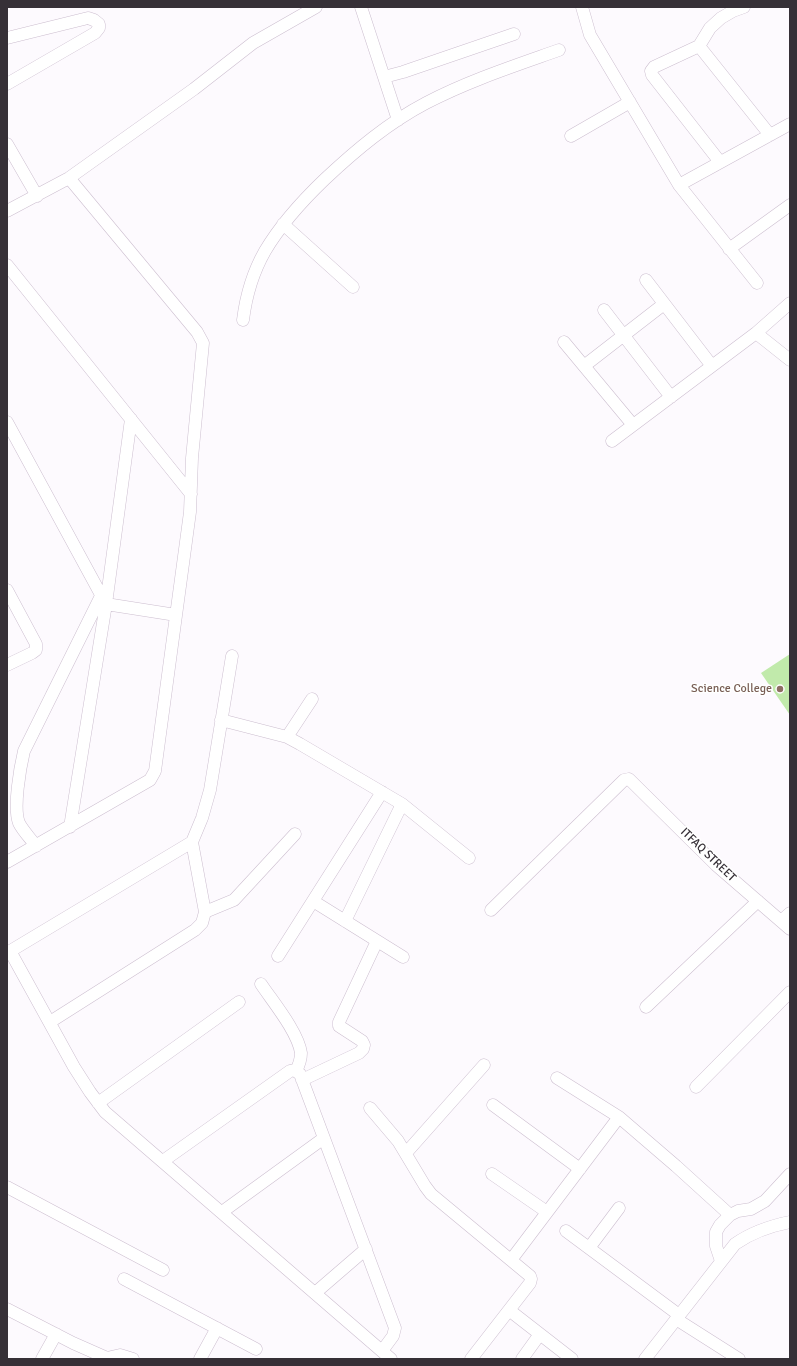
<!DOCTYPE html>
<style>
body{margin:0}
#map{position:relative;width:797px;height:1366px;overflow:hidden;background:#fdfafe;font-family:Signika,sans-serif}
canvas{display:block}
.frame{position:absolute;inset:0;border:8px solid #363037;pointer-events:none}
</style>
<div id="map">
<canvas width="797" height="1366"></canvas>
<div class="frame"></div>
</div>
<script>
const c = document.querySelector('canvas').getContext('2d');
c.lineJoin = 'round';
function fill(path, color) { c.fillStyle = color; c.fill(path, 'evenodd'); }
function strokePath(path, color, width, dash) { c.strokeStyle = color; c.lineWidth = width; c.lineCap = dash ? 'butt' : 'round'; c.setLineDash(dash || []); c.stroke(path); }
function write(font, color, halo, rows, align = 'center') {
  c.font = font + ' Signika,sans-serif'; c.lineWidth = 3; c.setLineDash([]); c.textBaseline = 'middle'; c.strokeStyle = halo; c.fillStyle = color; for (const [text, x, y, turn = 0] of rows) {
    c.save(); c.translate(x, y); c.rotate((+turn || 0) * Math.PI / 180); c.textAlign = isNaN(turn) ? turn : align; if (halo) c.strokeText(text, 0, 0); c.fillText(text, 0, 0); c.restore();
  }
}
const green = new Path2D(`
 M790,654V715L761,673Z`);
const minor = new Path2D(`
 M361,7L398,120
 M582,7L590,35L679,185L757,283
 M7,38L88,18L94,20L99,24V28L95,33L7,84
 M699,46L770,135
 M384,77L403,72L514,34
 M571,136L630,102
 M7,144L37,196
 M720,162L652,75L651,71L654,67L699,46L710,28L721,18L733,11L744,7
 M679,185L790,124
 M7,211L69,178L194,89L253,43L316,7
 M283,224L353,287
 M729,249L790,205
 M7,265L191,494
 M646,280L712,366
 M604,310L671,397
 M243,320C246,296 253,272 265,251C281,224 302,201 325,179C356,150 388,123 426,103C468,81 514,66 559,50
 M756,333L790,360
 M564,342L633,425
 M584,366L664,304
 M7,422L106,604L176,615
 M612,441L756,333L790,303
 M7,590L36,644V650L32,653L7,665
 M221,720L287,737L300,744L402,804L469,858
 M287,737L312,699
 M70,827L106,604L131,419
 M36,846C31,839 23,831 19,823C13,808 20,768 24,751L102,594
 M7,862L150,780L155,771L190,512L192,458L203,343L197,332L69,178
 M313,901L403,957
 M491,910L624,780L629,779L716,865L790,929
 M205,912L234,900L295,834
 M345,921L402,804
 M781,921L790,913
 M10,951L74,1067L90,1092L105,1112L391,1359
 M7,953L192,842
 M278,956L382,792
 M261,984C273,1002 298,1032 301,1053C301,1060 299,1065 296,1071
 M646,1007L758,901
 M50,1022L195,930L202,923L205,912L192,842L202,818L210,790L232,656
 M557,1078L619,1117L676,1166L730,1215
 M302,1080L359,1053L363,1049L364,1045L362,1041L339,1026V1022L377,941
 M696,1087L790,992
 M98,1103L239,1002
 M493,1105L580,1169
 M370,1108L398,1141L425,1186L431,1194L530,1276L531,1279L530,1283L471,1359
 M406,1153L484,1065
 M163,1161L290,1071L294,1070L300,1074L395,1328L393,1336L382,1351
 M492,1174L547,1212
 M7,1187L163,1270
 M222,1212L324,1138
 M566,1231L679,1315
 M589,1248L619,1208
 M511,1260L619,1117
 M721,1261L716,1246V1232L720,1225L730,1215L738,1211L751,1209L765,1201L790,1174
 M124,1279L256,1349
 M315,1293L366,1249
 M7,1309L73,1343L107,1358L120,1355L133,1359
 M509,1310L572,1359
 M676,1319L739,1359
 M42,1359L56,1334
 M200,1359L217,1328
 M522,1359L540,1334
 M645,1359L735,1244C752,1232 770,1226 790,1222`);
const markers = [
 [780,689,4,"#8d6e63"]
];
const educationNames = [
 ["Science College",772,689]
];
const streetNames = [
 ["ITFAQ STREET",708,855,44]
];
fill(green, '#c1eaab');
strokePath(minor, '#ccbecf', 13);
strokePath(minor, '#fff', 12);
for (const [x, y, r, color] of markers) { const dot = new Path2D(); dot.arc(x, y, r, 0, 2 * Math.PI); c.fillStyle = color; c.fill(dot); strokePath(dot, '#fff', 1.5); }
write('12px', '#785e54', '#fff', educationNames, 'right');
write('12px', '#363037', '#fff', streetNames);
</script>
